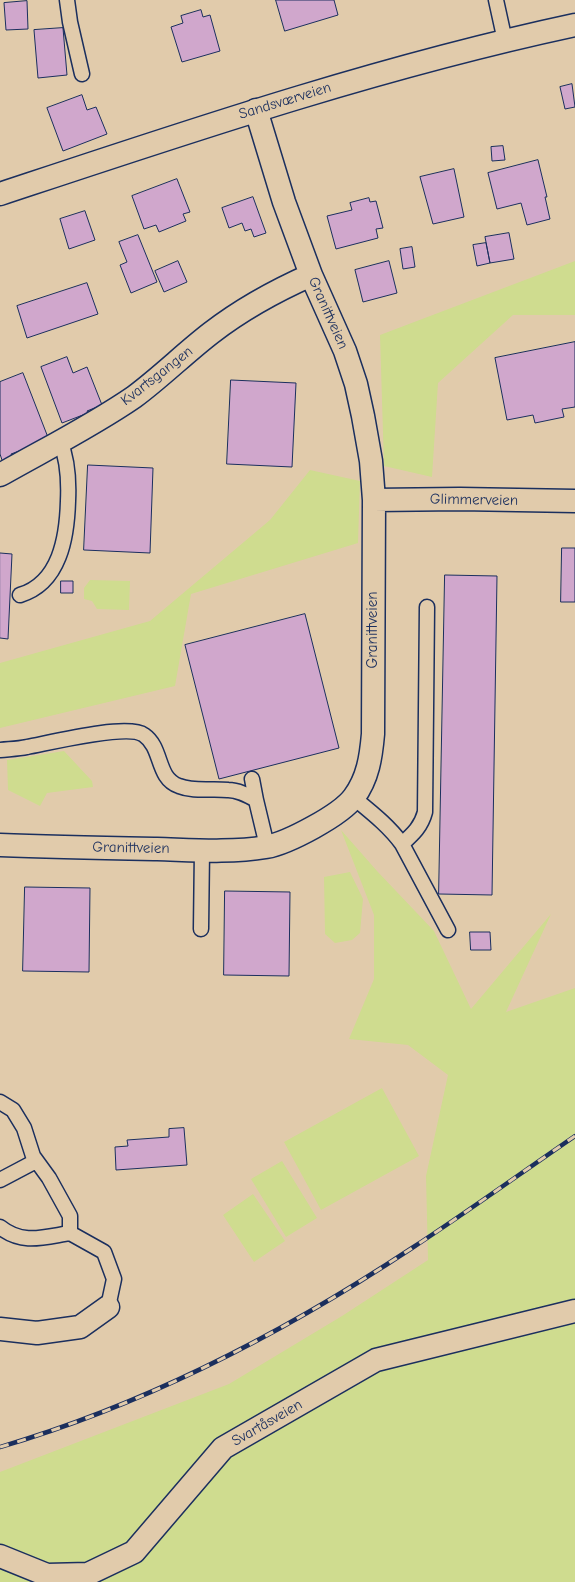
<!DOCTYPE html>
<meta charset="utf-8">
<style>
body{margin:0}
canvas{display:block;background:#e1cbab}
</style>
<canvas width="575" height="1582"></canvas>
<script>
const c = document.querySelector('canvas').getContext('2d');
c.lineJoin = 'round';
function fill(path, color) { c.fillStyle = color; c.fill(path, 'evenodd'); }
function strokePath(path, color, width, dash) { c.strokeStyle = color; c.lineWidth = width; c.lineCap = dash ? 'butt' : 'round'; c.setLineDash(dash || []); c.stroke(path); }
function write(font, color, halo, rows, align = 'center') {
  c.font = font + ' "Comic Neue",sans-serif'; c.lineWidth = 3.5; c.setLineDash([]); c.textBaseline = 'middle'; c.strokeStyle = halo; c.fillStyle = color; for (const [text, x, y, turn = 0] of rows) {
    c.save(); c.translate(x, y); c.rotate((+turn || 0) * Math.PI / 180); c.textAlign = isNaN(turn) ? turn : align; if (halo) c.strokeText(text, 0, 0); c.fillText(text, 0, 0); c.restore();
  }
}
const green = new Path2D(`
 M575,261V315H513L438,383L432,477L384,466L380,335Z
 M310,470L360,481L358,543L191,594L175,686L0,728V663L150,621L270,520Z
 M90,580L130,581L129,610L97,609L92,601L84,599V588Z
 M64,751L92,781L93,787L47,793L40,806L8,790L7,760Z
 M341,830L377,871L434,931L471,1009L551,914L506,1012L575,988V1582H0V1472L229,1384L342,1316L428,1260L426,1176L448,1075L408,1045L349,1039L374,979V915Z
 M350,872L363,899L360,933L352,940L335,943L325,934L324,877Z
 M382,1088L419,1156L321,1210L284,1142Z
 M282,1161L317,1218L286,1237L251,1179Z
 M253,1194L285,1241L254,1262L223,1215Z`);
const building = new Path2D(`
 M276,0H334L338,15L285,31Z
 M27,1L28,29L6,30L4,3Z
 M201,10L203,17L210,15L220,51L182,62L171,27L183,23L181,16Z
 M63,28L67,75L38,78L34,30Z
 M572,84L575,107L565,109L560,87Z
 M82,95L87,110L96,107L107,134L63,151L47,108Z
 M503,146L505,160L492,161L491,147Z
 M538,160L547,197H545L550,219L527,225L521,203L497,209L488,173Z
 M454,169L464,217L433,224L420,177Z
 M177,179L190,212L183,214L186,221L159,232L156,225L144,229L132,196Z
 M253,197L266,233L254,237L251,229L245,231L242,223L229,228L222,208Z
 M369,198L370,202L376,201L383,228L376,229L378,238L336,249L327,216L352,210L350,203Z
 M85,211L95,240L69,249L60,219Z
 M509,233L514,259L490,263L485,237Z
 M138,235L157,282L131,293L120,265L127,262L119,242Z
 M486,243L490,263L477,266L473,245Z
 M412,247L415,267L403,269L400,249Z
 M178,261L187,282L164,292L155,271Z
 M389,261L397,293L363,302L355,270Z
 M87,283L98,314L27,338L17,306Z
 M575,342V407L562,409L564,417L535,423L533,415L507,420L495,358Z
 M67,357L73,373L87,367L102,405L87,411L88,413L62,423L41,367Z
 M23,373L49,440L11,454L13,459L3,463L0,454V382Z
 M231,380L296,383L292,467L227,464Z
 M88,465L153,468L150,553L84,550Z
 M562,548H575V602H561Z
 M0,553L12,554L8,639L0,638Z
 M445,575L497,576L492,895L439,894Z
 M61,581H73V593H61Z
 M305,614L339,748L219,779L185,645Z
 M25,887L90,888L89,972L23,971Z
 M225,891L290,892L289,976L224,975Z
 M470,932H490L491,950H471Z
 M184,1128L187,1165L116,1170L115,1147L128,1146L127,1140L169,1137V1129Z`);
const lane = new Path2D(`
 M67,0L70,22L82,74
 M496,0L505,41
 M20,595C60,583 67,537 68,501C69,480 68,460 60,441
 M0,750C9,749 18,749 27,747C49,743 128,723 144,735C163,748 156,778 179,786C194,792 212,788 228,790C238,790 247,795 256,800L267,846
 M252,779L256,800
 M354,798C371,812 389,826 402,844L448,930
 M402,844C413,834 421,827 425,812L427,607
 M201,929L202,850
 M0,1102L13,1110L24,1128L33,1156L49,1178L70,1216V1233
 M0,1180L36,1161
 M0,1227C22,1245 44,1237 70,1233
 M70,1233L104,1252L114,1279L108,1307`);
const street = new Path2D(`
 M0,475C44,450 92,426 134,397C161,377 185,353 211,333C242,309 275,291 311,275
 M374,500L460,499L575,501
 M0,845C52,847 105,848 157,849C193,850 230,853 266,847C288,843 341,815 354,797C368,778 371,757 373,734L374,500L371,461L363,416L356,384L345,351L311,275L284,202L256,110
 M0,1329L37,1333L80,1327L108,1307
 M0,1556L47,1575L88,1574L134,1552L223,1448L376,1360L575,1311`);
const secondary = new Path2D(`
 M0,194C190,131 379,67 575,25`);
const rail = new Path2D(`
 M0,1447C147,1404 285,1332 412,1248C467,1212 521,1173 575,1136`);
const streetNames = [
 ["Sandsværveien",285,101,-17],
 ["Granittveien",328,313,66],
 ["Kvartsgangen",157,376,-38],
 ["Glimmerveien",474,500,1],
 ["Granittveien",373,630,-90],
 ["Granittveien",131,848,1],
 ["Svartåsveien",267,1423,-30]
];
fill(green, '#cfdc8f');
fill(building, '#d0a7cc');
strokePath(building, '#1b2f5e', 1);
strokePath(lane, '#1b2f5e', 17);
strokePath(street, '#1b2f5e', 25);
strokePath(secondary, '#1b2f5e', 25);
strokePath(lane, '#e1cbab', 14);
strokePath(street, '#e1cbab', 22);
strokePath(secondary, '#e1cbab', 22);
strokePath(rail, '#1b2f5e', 4.5);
strokePath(rail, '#e1cbab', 3, [9]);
write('15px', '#1b2f5e', '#e1cbab', streetNames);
</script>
